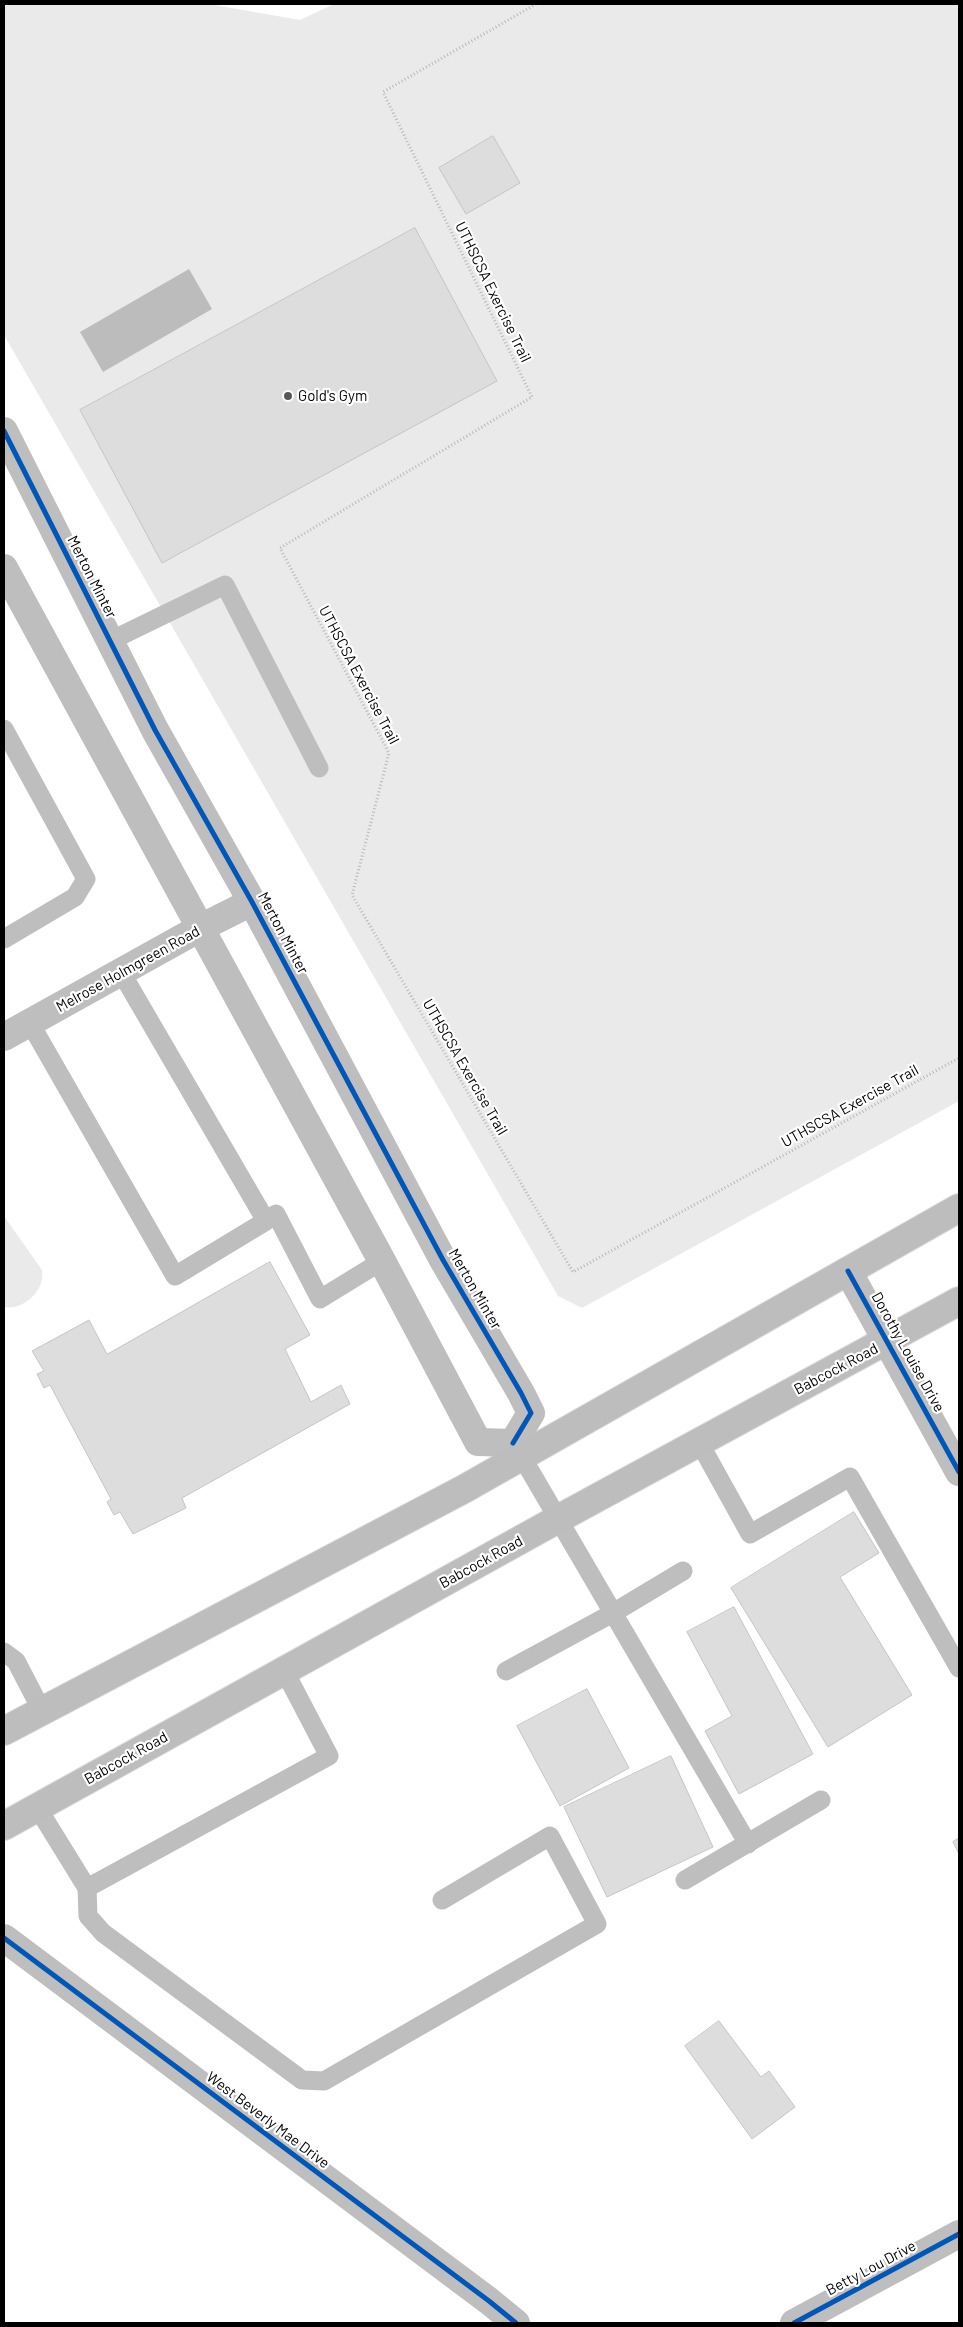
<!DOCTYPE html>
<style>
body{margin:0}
#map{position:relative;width:963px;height:2327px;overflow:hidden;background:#fff;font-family:Barlow,sans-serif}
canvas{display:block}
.frame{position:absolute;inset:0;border:5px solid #000;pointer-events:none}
</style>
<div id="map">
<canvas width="963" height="2327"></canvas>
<div class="frame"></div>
</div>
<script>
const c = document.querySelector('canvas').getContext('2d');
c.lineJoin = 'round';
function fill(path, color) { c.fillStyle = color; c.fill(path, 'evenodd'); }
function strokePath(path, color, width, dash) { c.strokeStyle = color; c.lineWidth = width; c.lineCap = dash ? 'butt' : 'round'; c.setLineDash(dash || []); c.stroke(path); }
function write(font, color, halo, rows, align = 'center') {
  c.font = font + ' Barlow,sans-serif'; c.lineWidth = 4.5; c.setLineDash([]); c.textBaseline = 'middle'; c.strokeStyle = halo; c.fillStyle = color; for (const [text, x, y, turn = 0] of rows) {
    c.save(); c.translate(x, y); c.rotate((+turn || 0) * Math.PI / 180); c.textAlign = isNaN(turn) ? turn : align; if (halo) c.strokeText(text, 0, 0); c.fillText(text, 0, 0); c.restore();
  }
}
const green = new Path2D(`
 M4,4H209L300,20L334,4H959V1101L582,1308L558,1296L4,335Z
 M4,1216L42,1270C46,1290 23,1311 4,1307Z`);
const water = new Path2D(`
 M189,269L212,309L103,372L80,332Z`);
const building = new Path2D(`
 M493,136L520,183L466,214L439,168Z
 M415,228L497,381L162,563L80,410Z
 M270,1262L310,1335L285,1349L311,1402L341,1385L350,1404L182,1498L186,1508L133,1534L120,1512L114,1515L107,1502L111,1499L50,1385L44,1388L37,1374L44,1371L32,1351L89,1320L107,1354Z
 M854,1512L879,1553L840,1577L912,1695L828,1747L731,1588Z
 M734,1607L813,1754L739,1794L705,1731L732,1716L687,1632Z
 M587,1689L629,1768L560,1806L517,1726Z
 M671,1756L713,1847L607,1897L564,1807Z
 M959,1838V1854L953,1842Z
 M719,2021L761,2077L769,2071L795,2107L752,2139L685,2046Z`);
const path = new Path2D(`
 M536,4L383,92L532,397L280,548L389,753L352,895L573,1272L959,1058`);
const service = new Path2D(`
 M110,641L225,585L319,768
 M4,729L86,879L75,897L4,939
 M30,1023L175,1276L266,1221L121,972
 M266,1221L276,1214L320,1299L382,1261
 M699,1442L750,1534L850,1477L959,1668
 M522,1457L748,1844
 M4,1652L16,1661L42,1711
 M506,1671L613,1613L683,1571
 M37,1807L87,1888L329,1756L284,1670
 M685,1880L821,1800
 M87,1888L88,1916L103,1933L302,2080L324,2081L597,1924L550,1836L442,1900`);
const minor = new Path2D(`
 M4,1037L200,928L252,902
 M848,1271L959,1472
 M4,1938L489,2301L516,2323
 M794,2323L959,2234`);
const tertiary = new Path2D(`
 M4,431L155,730L252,902L443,1260L521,1393L531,1413L513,1443
 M4,568L382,1261L478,1442L513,1443`);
const primary = new Path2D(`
 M4,1731L464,1489L959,1208
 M4,1826L558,1519L959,1301`);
const cycleway = new Path2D(`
 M4,431L155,730L252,902L443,1260L521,1393L531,1413L513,1443
 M848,1271L959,1472
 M4,1938L489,2301L516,2323
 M794,2323L959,2234`);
const markers = [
 [288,396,5,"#595959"]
];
const streetNames = [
 ["UTHSCSA Exercise Trail",493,292,64],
 ["Merton Minter",92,577,63],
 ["UTHSCSA Exercise Trail",359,675,62],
 ["Merton Minter",283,933,62],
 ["Melrose Holmgreen Road",128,969,-29],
 ["UTHSCSA Exercise Trail",465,1067,60],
 ["UTHSCSA Exercise Trail",850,1106,-29],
 ["Merton Minter",475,1289,60],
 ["Dorothy Louise Drive",908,1352,61],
 ["Babcock Road",836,1369,-28],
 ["Babcock Road",481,1562,-29],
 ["Babcock Road",126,1758,-29],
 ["West Beverly Mae Drive",268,2120,37],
 ["Betty Lou Drive",871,2268,-28]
];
const poiNames = [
 ["Gold's Gym",298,396]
];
fill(green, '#eaeaea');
fill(water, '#bcbcbc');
fill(building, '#ddd');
strokePath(building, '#c5c5c5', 1);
strokePath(primary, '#dbdbdb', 30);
strokePath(path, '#b8b8b8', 3, [1, 2.5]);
strokePath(service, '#bebebe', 19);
strokePath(minor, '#bebebe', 28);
strokePath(tertiary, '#bebebe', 28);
strokePath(primary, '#bdbdbd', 28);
strokePath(cycleway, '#0057b8', 5);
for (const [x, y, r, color] of markers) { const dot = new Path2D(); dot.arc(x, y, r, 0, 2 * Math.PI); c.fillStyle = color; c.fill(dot); strokePath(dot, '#fff', 2); }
write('15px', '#000', '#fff', streetNames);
write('15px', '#000', '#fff', poiNames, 'left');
</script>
